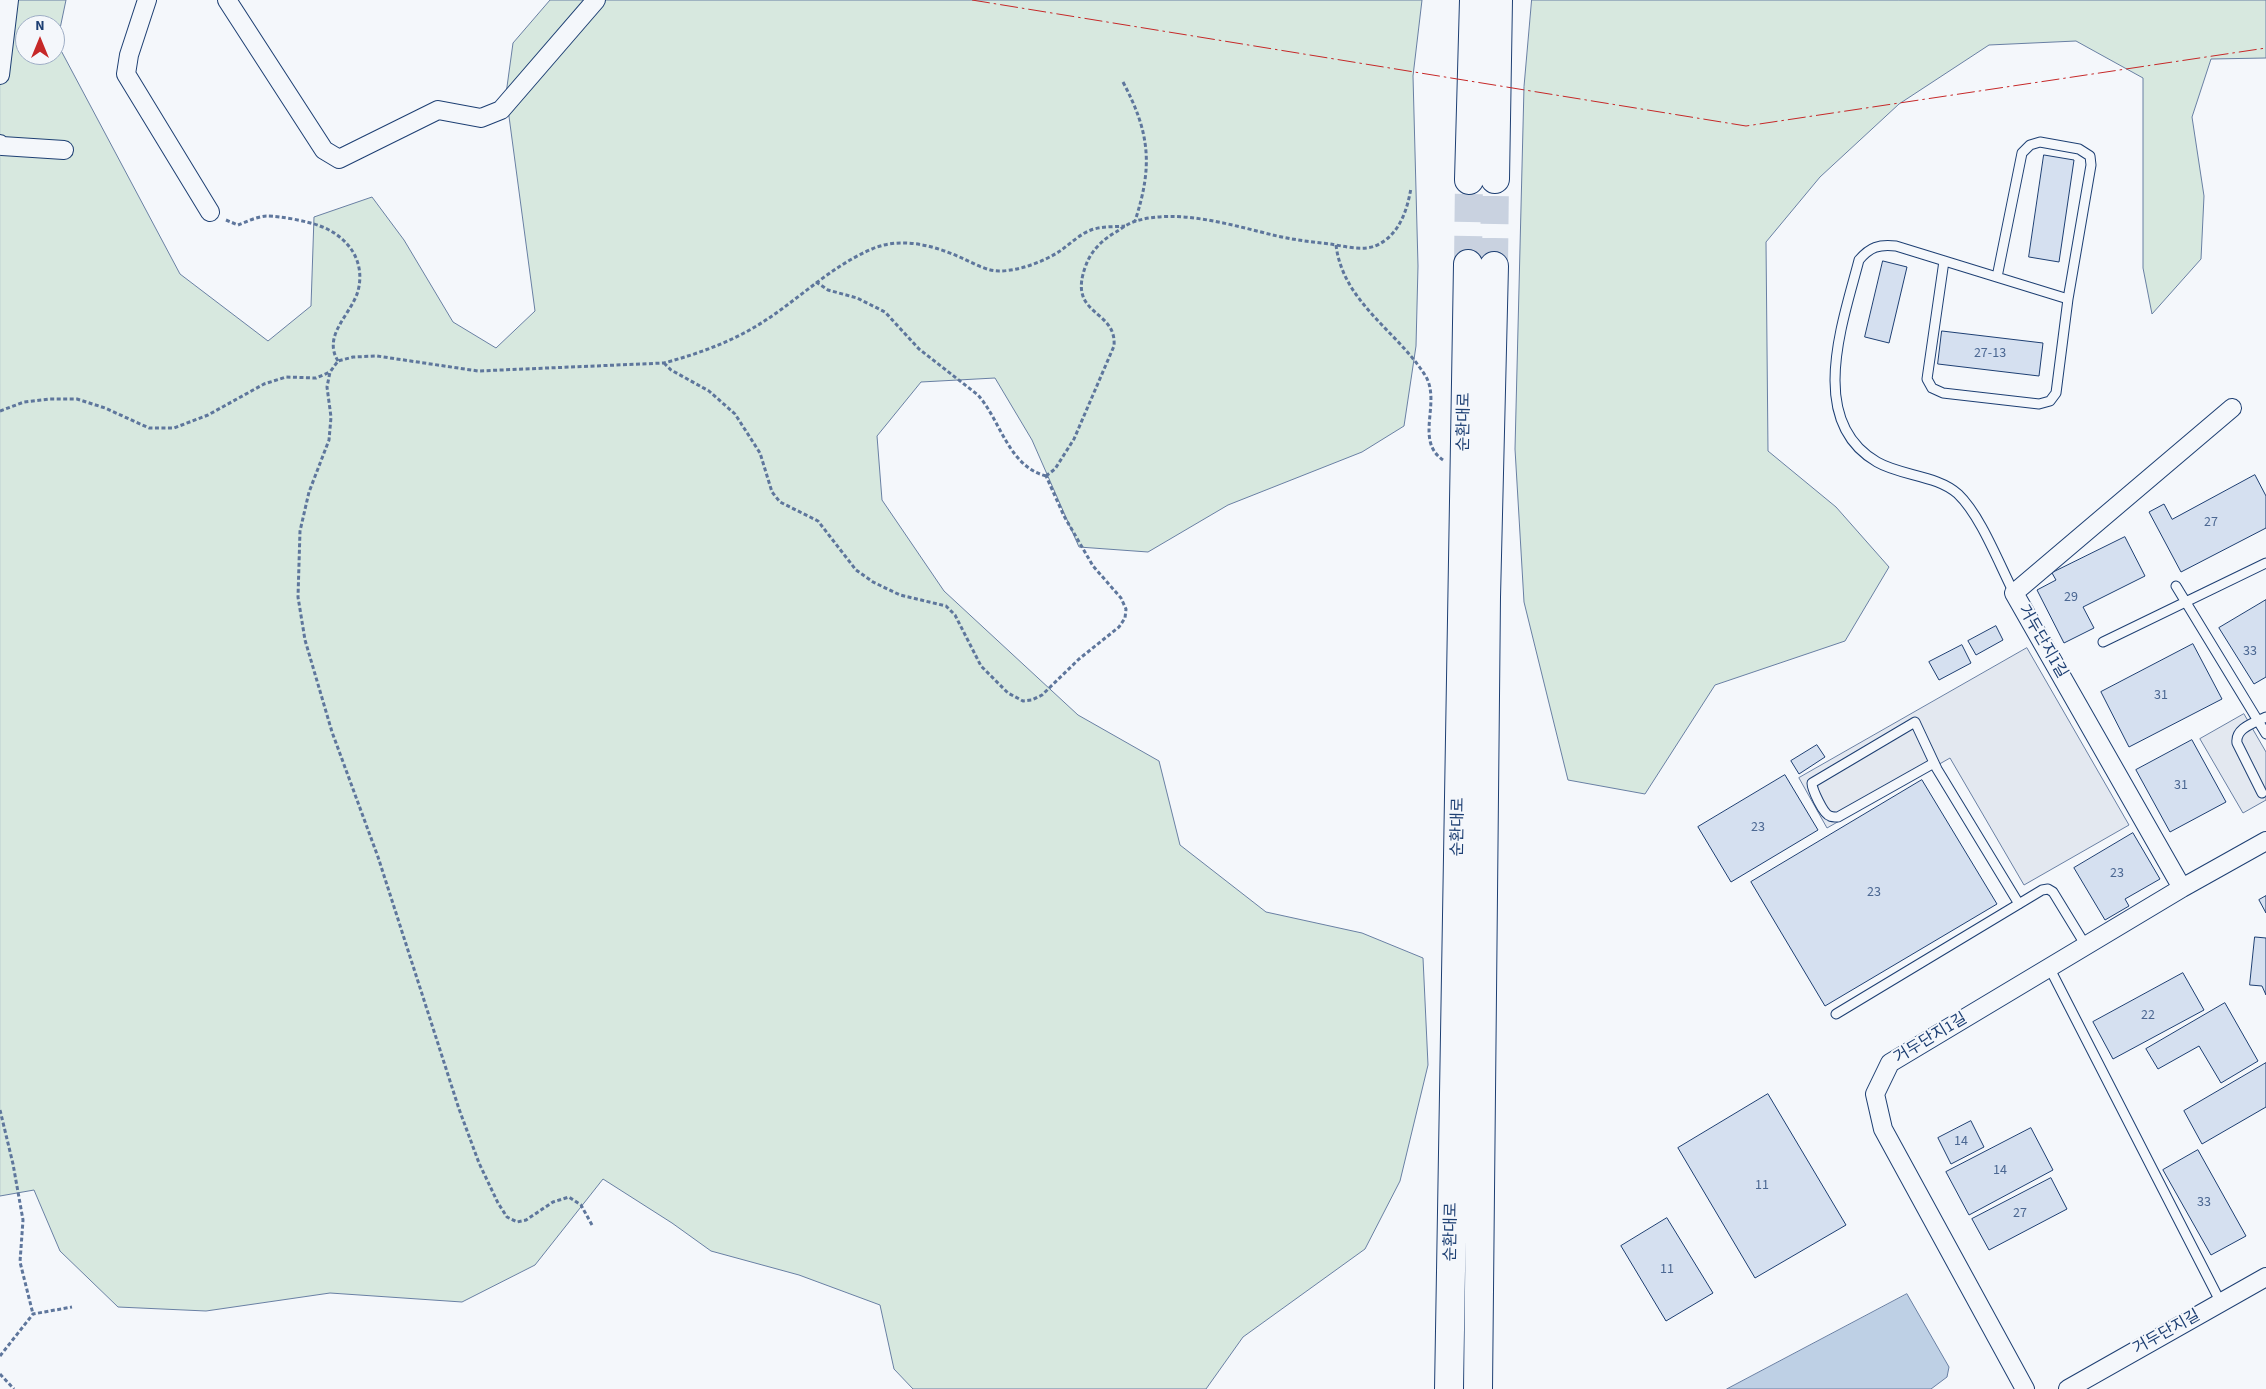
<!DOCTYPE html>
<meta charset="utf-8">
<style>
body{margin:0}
#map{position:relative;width:2266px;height:1389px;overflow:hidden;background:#f4f7fb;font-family:"Source Sans 3",sans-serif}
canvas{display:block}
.north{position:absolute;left:15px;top:15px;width:50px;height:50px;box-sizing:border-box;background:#f4f7fb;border:1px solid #9eadc5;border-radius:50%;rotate:0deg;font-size:14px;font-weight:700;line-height:20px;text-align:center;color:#1d3f73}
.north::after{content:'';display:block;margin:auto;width:18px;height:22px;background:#c62828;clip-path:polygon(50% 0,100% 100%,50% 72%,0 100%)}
</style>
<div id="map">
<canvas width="2266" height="1389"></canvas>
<div class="north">N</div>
</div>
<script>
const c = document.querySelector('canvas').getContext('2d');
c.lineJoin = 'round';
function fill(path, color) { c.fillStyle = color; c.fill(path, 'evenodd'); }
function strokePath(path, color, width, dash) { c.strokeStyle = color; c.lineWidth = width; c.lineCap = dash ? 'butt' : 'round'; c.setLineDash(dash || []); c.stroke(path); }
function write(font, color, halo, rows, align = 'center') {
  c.font = font + ' "Source Sans 3","Noto Sans KR",sans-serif'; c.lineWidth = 4; c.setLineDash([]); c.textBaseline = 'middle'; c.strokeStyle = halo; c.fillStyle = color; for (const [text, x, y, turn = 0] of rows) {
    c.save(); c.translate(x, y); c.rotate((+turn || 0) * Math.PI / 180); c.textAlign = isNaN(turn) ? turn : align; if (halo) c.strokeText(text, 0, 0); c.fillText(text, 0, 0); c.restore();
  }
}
const green = new Path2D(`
 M0,0H66L57,43L180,274L268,341L311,306L314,217L372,197L404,240L453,322L496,348L535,311L506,94L513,43L550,0H1422L1413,76L1418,266L1416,346L1404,426L1362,452L1228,505L1148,552L1079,547L1032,440L995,378L921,382L877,436L882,500L944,591L1078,715L1159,761L1180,845L1266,912L1362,933L1423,958L1428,1065L1400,1181L1365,1249L1243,1337L1206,1389H913L894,1369L880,1305L799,1275L711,1251L672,1223L603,1179L535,1265L462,1302L330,1293L206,1311L118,1307L60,1251L34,1190L0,1196ZM25,25H55V55H25Z
 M1532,0H2266V58L2211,59L2192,117L2204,196L2201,259L2152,314L2143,268V78L2076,41L1989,45L1899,104L1820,177L1766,242L1768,451L1836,507L1889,567L1845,641L1715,685L1645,794L1568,780L1524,602L1515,449L1524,87Z`);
const parking = new Path2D(`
 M2027,648L2129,825L2024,885L1950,758L1827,828L1799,778Z
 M2244,714L2266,752V800L2243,813L2200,739Z`);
const water = new Path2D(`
 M1907,1294L1949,1367L1947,1377L1931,1389H1727Z`);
const building = new Path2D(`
 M2044,155L2074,160L2059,262L2029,257Z
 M1883,261L1907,267L1889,343L1865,337Z
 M1942,331L2043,343L2039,376L1938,364Z
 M2255,475L2266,496V528L2181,572L2149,512L2164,504L2172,519Z
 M2125,537L2145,576L2083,607L2094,628L2064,643L2037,590L2056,580L2052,573Z
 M2266,600V677L2254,684L2219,628Z
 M1996,626L2003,640L1976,655L1968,641Z
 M2193,644L2222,699L2129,747L2101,692Z
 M1962,645L1971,663L1939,680L1929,662Z
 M2192,740L2226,802L2170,832L2136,770Z
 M1817,745L1825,757L1799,774L1791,761Z
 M1785,775L1818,830L1731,882L1698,827Z
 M1922,780L1997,904L1825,1006L1751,882Z
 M2133,833L2160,879L2125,899L2129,906L2105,920L2074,868Z
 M2266,896V913L2259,900Z
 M2255,937L2266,938V995L2262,986L2250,985Z
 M2183,973L2204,1010L2113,1059L2093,1022Z
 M2225,1003L2258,1061L2221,1083L2199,1046L2158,1069L2146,1049Z
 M2266,1063V1107L2202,1144L2184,1111Z
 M1768,1094L1846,1225L1755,1278L1678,1148Z
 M1971,1121L1984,1147L1951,1164L1938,1138Z
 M2031,1128L2053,1170L1969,1215L1946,1172Z
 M2198,1150L2246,1236L2211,1255L2163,1170Z
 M2051,1178L2067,1209L1989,1250L1972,1219Z
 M1667,1218L1713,1293L1666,1321L1621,1246Z`);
const primaryTunnel = new Path2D(`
 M1468,264L1469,180
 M1494,266L1495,179`);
const path = new Path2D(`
 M1123,82C1150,133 1153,166 1135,221
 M226,220L238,225C246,222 258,216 267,216C280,216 307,221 320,226C347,236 366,260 358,291C351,315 322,335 338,361
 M1336,245C1343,302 1396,330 1425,375C1442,402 1414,440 1443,460
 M816,282L828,290L857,298L885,312L919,349L978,395C1001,421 1008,466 1046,476
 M664,363L671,370L709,391L735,414L760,453L772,492L780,502L818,521L856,570L873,582L900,595L946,606L955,615L981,666L1008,693L1023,701L1032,700L1042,695L1079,659L1119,627L1125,618L1126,609L1121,598L1093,566L1064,516L1046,476
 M0,411L24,402L50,399H77L105,408L149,428H174L208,415L264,384L286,377L316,378L330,372
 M1046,476L1055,469L1074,439L1114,346C1117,308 1066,317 1086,265C1091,251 1103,239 1116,232C1122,228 1129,223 1136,221C1179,208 1235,226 1277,236C1295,240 1312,242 1330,244C1343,246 1362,251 1375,246C1399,236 1407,211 1411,188
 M0,1110L13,1164L23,1220L20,1262L33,1314
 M592,1225L581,1205L569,1197L553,1202L526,1220L517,1222L507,1217L498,1203L479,1163L459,1109L378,857L332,732L305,640L298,597L300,531L309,492L329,440L331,417L327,387L330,372L338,361L353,357L377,356L478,371L664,363C701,353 737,340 769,318C803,295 834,265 872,249C902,236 936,246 964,259C975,264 987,271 999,271C1019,271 1043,262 1060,251C1070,244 1080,234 1091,230C1102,226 1114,227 1125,226
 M0,1356L33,1314L72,1307
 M0,1374L14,1389`);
const lane = new Path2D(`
 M1944,261L1927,379L1932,388L1943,393L2039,404L2050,401L2056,393L2068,299L2091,165L2090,156L2079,149L2040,142L2030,145L2022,153L1997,277
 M2176,586L2266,734
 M2014,593C1999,564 1981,516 1958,494C1937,475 1901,476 1877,462C1806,421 1843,322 1859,260C1870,247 1879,244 1896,246L2068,299
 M2103,642L2266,563
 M1934,763L1838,817C1835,817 1832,817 1830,816C1823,814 1812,789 1812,783L1915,722L1937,769L2019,904
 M2262,793L2237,743C2235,728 2254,723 2266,717
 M2049,967L2221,1303
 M1836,1014L2042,890L2048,889L2053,892L2086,946`);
const street = new Path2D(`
 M147,0L129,55L126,74L210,212
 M227,0L324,150L339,159L438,110L481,118L501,110L596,0
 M0,75L9,0
 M0,144L2,146L64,150
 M2182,888L2014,593L2232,408
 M2025,1389L1883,1129L1875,1094L1890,1063L2182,888L2266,841
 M2068,1389L2266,1277`);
const primary = new Path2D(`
 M1495,179L1498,0
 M1469,180L1474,0
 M1449,1389L1468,264
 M1478,1389L1486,597L1494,266`);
const power = new Path2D(`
 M972,0L1746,126L2266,48`);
const numberNames = [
 ["27-13",1990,354],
 ["27",2211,523],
 ["29",2071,598],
 ["33",2250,652],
 ["31",2161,696],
 ["31",2181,786],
 ["23",1758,828],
 ["23",2117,874],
 ["23",1874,893],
 ["22",2148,1016],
 ["14",1961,1142],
 ["14",2000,1171],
 ["11",1762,1186],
 ["33",2204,1203],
 ["27",2020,1214],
 ["11",1667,1270]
];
const streetNames = [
 ["순환대로",1465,422,-89],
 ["거두단지1길",2042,642,60],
 ["순환대로",1459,827,-89],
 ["거두단지1길",1931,1039,-31],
 ["순환대로",1452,1232,-89],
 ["거두단지길",2167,1333,-29]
];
fill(green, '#d7e8df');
strokePath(green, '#687fa3', 1);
fill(parking, '#e3e8f0');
strokePath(parking, '#687fa3', 1);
fill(water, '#bed0e5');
strokePath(water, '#687fa3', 1);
fill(building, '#d5e0f0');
strokePath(building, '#1d3f73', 1);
strokePath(primaryTunnel, '#c9d2e0', 28, [28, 14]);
strokePath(lane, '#1d3f73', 11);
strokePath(street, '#1d3f73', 20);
strokePath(primary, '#1d3f73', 30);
strokePath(path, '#5e769c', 3, [4, 2.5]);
strokePath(lane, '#f4f7fb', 9);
strokePath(street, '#f4f7fb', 18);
strokePath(primary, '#f4f7fb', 28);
strokePath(power, '#c62828', 1, [18, 4, 2.5, 4]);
write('14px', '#4b6792', null, numberNames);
write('16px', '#1d3f73', '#f4f7fb', streetNames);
</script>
